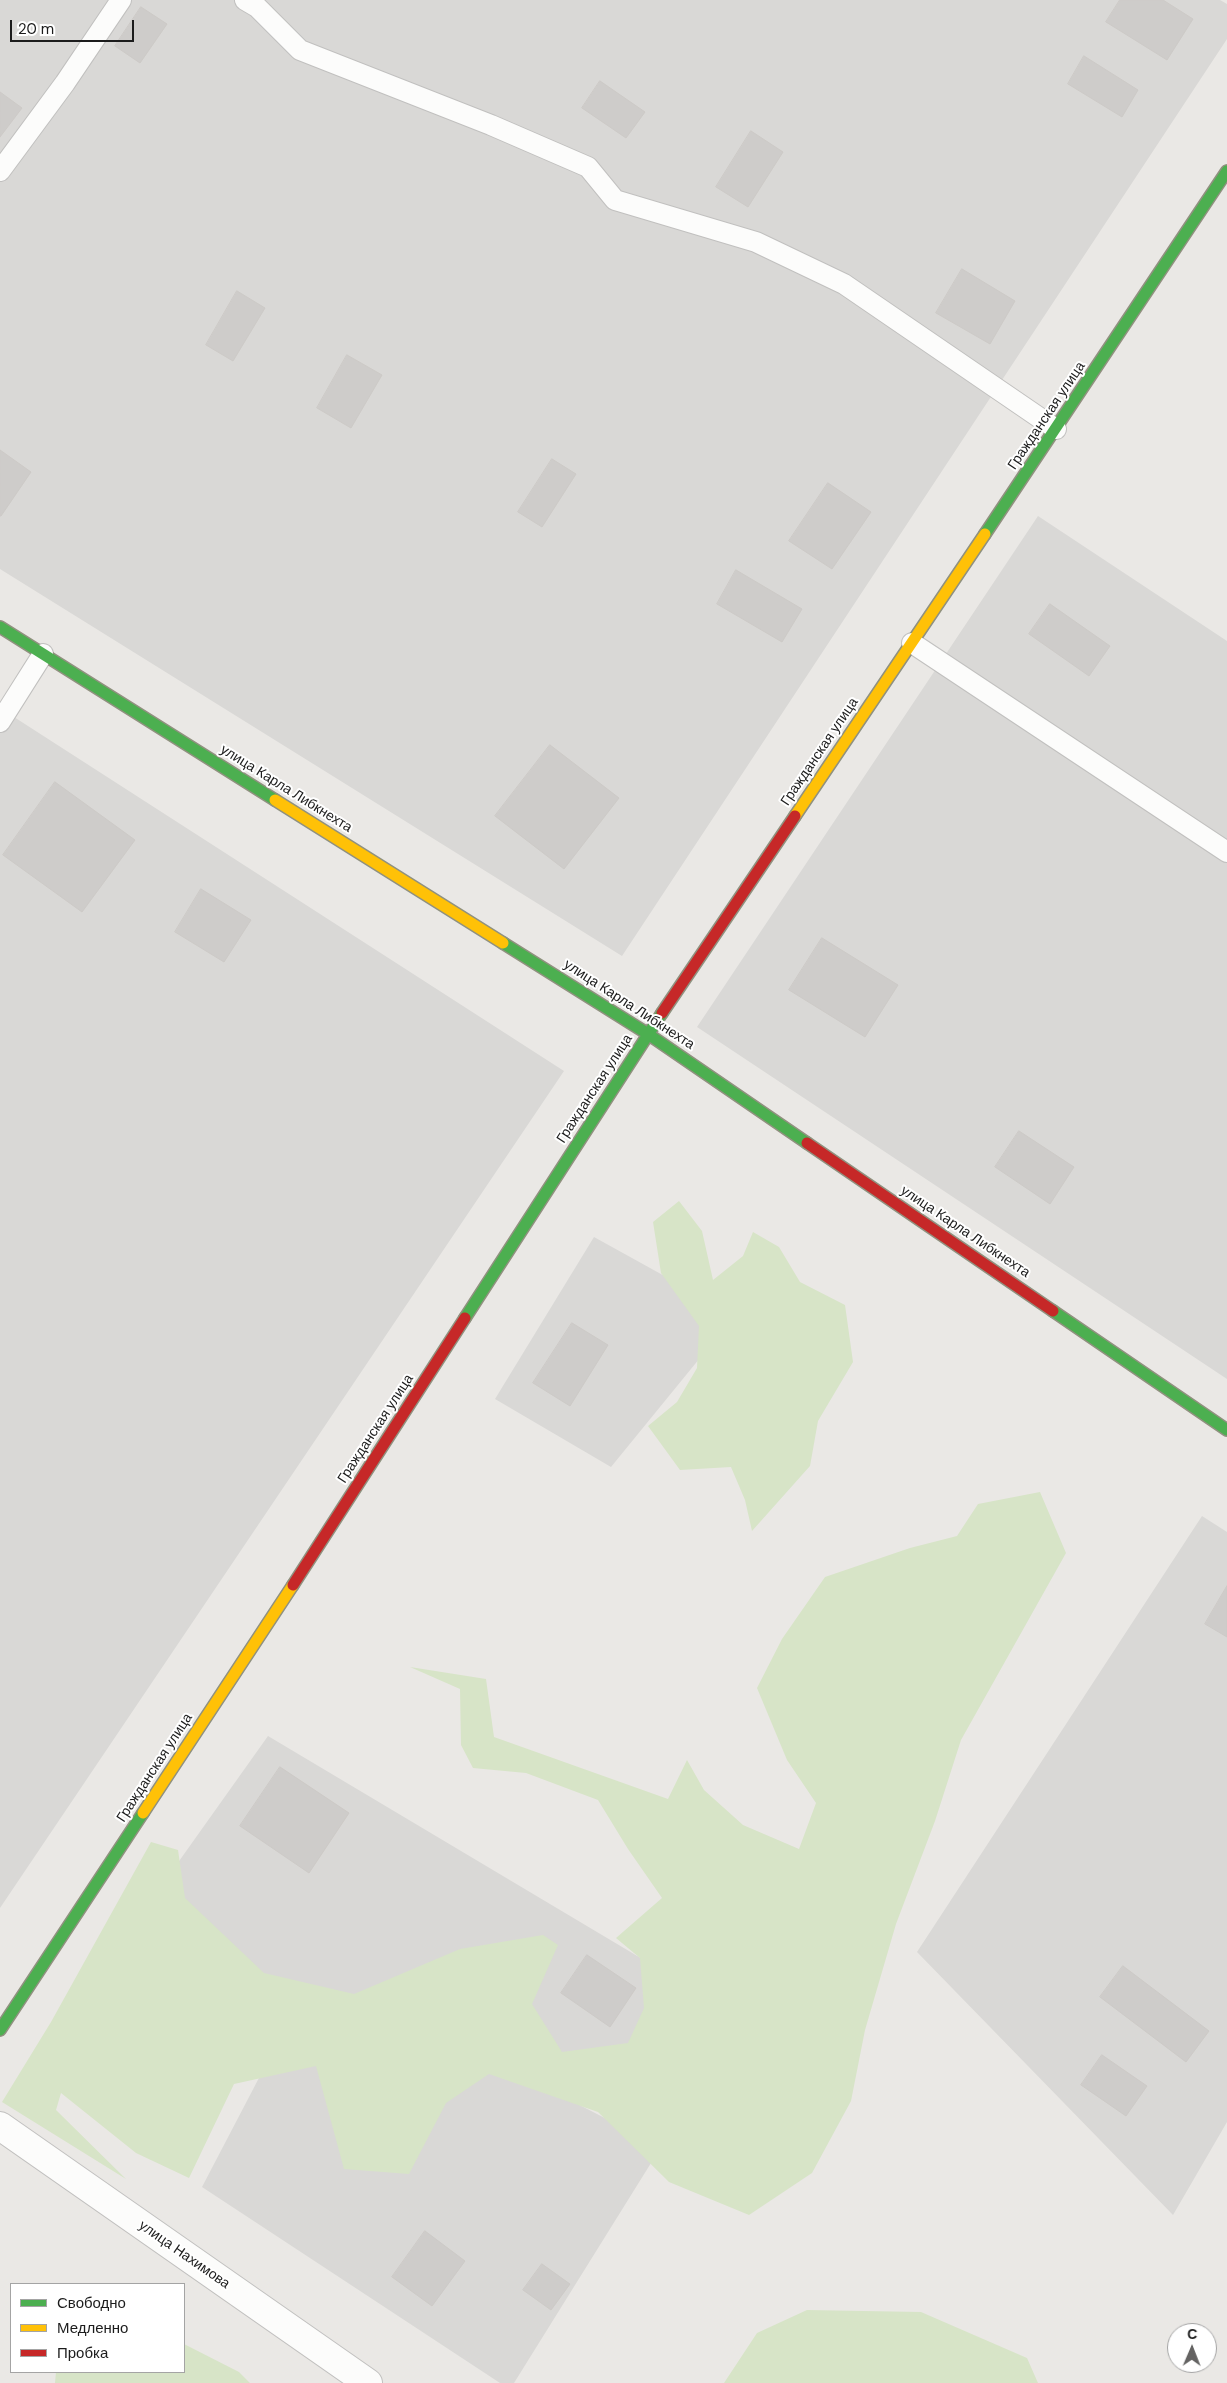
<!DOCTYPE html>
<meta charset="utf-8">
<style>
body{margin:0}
#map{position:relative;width:1227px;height:2383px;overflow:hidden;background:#eae8e5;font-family:"DM Sans",sans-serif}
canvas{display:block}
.legend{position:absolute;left:10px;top:2283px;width:175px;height:90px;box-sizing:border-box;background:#fff;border:1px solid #a4a4a4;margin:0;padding:6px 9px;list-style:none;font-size:15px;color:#1c1c1c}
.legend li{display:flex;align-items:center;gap:10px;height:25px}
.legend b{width:25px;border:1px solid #a4a4a4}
.north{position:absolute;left:1167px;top:2323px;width:50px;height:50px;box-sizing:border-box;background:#fff;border:1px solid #a4a4a4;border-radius:50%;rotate:1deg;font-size:14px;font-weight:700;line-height:20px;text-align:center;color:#1c1c1c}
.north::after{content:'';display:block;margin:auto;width:18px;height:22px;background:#646362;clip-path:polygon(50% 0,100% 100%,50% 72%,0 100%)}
.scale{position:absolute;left:10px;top:20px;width:124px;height:22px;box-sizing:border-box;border:2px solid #1c1c1c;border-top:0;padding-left:6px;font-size:15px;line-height:18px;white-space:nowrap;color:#1c1c1c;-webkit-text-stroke:4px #fff;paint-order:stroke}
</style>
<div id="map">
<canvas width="1227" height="2383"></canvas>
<ul class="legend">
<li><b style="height:6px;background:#4caf50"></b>Свободно</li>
<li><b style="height:6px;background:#ffc107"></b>Медленно</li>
<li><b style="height:6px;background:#c62828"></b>Пробка</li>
</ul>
<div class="north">С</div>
<div class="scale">20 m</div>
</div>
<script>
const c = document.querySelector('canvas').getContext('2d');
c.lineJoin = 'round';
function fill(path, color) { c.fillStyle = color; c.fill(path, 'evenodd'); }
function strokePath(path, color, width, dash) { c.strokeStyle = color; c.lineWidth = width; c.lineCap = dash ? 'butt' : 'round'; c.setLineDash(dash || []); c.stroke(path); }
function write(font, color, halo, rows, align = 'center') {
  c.font = font + ' "DM Sans",sans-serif'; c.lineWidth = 4; c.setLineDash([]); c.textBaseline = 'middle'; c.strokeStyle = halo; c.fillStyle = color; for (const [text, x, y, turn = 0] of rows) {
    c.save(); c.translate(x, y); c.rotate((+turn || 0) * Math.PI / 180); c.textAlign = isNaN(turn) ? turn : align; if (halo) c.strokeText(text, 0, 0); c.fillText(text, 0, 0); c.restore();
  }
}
const residential = new Path2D(`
 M0,0H1220L1227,4V39L622,956L0,569Z
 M1038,516L1227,641V1379L697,1027Z
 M0,708L564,1071L0,1908Z
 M594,1237L735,1315L611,1467L495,1399Z
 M1202,1516L1227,1532V2122L1173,2215L917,1952Z
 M268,1736L696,1991L640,2072L362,2028L145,1909Z
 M272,2053L498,2063L661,2147L514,2383H500L202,2187Z`);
const grass = new Path2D(`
 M679,1201L702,1231L713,1280L743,1256L753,1232L779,1247L800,1282L845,1305L853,1362L818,1421L810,1466L752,1531L745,1500L731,1467L680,1470L648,1426L677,1402L697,1368L699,1326L661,1273L653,1222Z
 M1040,1492L1066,1553L961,1740L935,1821L896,1924L865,2030L851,2101L812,2173L749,2215L669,2182L598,2112L489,2074L446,2103L409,2174L344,2169L316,2066L234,2084L189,2178L136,2153L61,2093L56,2110L126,2179L2,2102L51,2022L151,1842L178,1850L185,1898L264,1973L354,1994L460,1949L543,1935L558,1945L532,2004L562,2052L628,2043L644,2008L640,1958L616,1938L662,1898L628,1849L598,1800L526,1773L473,1768L461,1745L460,1689L410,1667L486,1679L494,1737L668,1799L687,1760L704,1790L743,1825L799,1849L816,1803L787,1760L757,1688L782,1639L825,1577L910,1548L957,1536L978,1504Z
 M807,2310L921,2312L1027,2358L1038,2383H724L757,2333Z
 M184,2344L239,2372L250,2383H55L56,2372H184Z`);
const building = new Path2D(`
 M1120,0H1163L1193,19L1167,60L1106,22Z
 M141,7L167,24L140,63L115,46Z
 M1084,56L1138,90L1122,117L1068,84Z
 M600,81L645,112L626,138L582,108Z
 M0,92L22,108L0,137Z
 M751,131L783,152L748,207L716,187Z
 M962,269L1015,301L990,344L936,313Z
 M237,291L265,308L233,361L206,345Z
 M347,355L382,375L351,428L317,408Z
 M0,450L31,472L1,516H0Z
 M552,459L576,474L542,527L518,512Z
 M828,483L871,512L832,569L789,541Z
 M736,570L802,609L782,642L717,604Z
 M1050,604L1110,646L1089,676L1029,634Z
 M550,745L619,798L564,869L495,816Z
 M55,782L135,840L82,912L3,855Z
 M201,889L251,920L224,962L175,932Z
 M822,938L898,985L865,1037L789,990Z
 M1019,1131L1074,1167L1050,1204L995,1167Z
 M572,1323L608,1345L570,1406L533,1383Z
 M1227,1586V1637L1205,1624Z
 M280,1767L349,1813L309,1873L240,1826Z
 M587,1955L636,1988L610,2027L561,1993Z
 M1123,1966L1209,2031L1186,2062L1100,1997Z
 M1102,2055L1147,2086L1126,2116L1081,2085Z
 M425,2231L465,2261L432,2306L392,2277Z
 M542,2264L570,2284L551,2310L523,2290Z`);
const lane = new Path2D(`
 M245,0L257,7L300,50L491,125L588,167L615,200L756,242L844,284L1056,429
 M0,171L65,83L121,0
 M912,643L1227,852
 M0,722L43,654`);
const street = new Path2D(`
 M0,2126L368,2383`);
const fast = new Path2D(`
 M985,534L1227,171
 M0,627L275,800
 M503,943L648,1034L807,1143
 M1053,1311L1227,1430
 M465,1318L662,1013
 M0,2030L143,1813`);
const slow = new Path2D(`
 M275,800L503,943
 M795,816L985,534
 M143,1813L293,1585`);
const jam = new Path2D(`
 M662,1013L795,816
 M807,1143L1053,1311
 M293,1585L465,1318`);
const streetNames = [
 ["Гражданская улица",1047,416,-56],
 ["Гражданская улица",820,752,-56],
 ["улица Карла Либкнехта",286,789,32],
 ["улица Карла Либкнехта",629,1005,33],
 ["Гражданская улица",595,1089,-57],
 ["улица Карла Либкнехта",965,1232,34],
 ["Гражданская улица",376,1429,-57],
 ["Гражданская улица",155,1768,-57],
 ["улица Нахимова",184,2255,35]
];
fill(residential, '#d9d8d6');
fill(grass, '#d7e4c7');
fill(building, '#ceccca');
strokePath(building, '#cdcac7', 1);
strokePath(lane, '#c1c0bf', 22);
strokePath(street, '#c1c0bf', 30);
strokePath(fast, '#90917f', 14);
strokePath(slow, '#90917f', 14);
strokePath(jam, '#90917f', 14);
strokePath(lane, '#fcfcfb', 20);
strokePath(street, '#fcfcfb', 28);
strokePath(fast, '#4caf50', 11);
strokePath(slow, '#ffc107', 11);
strokePath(jam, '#c62828', 11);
write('14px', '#1c1c1c', '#fff', streetNames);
</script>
